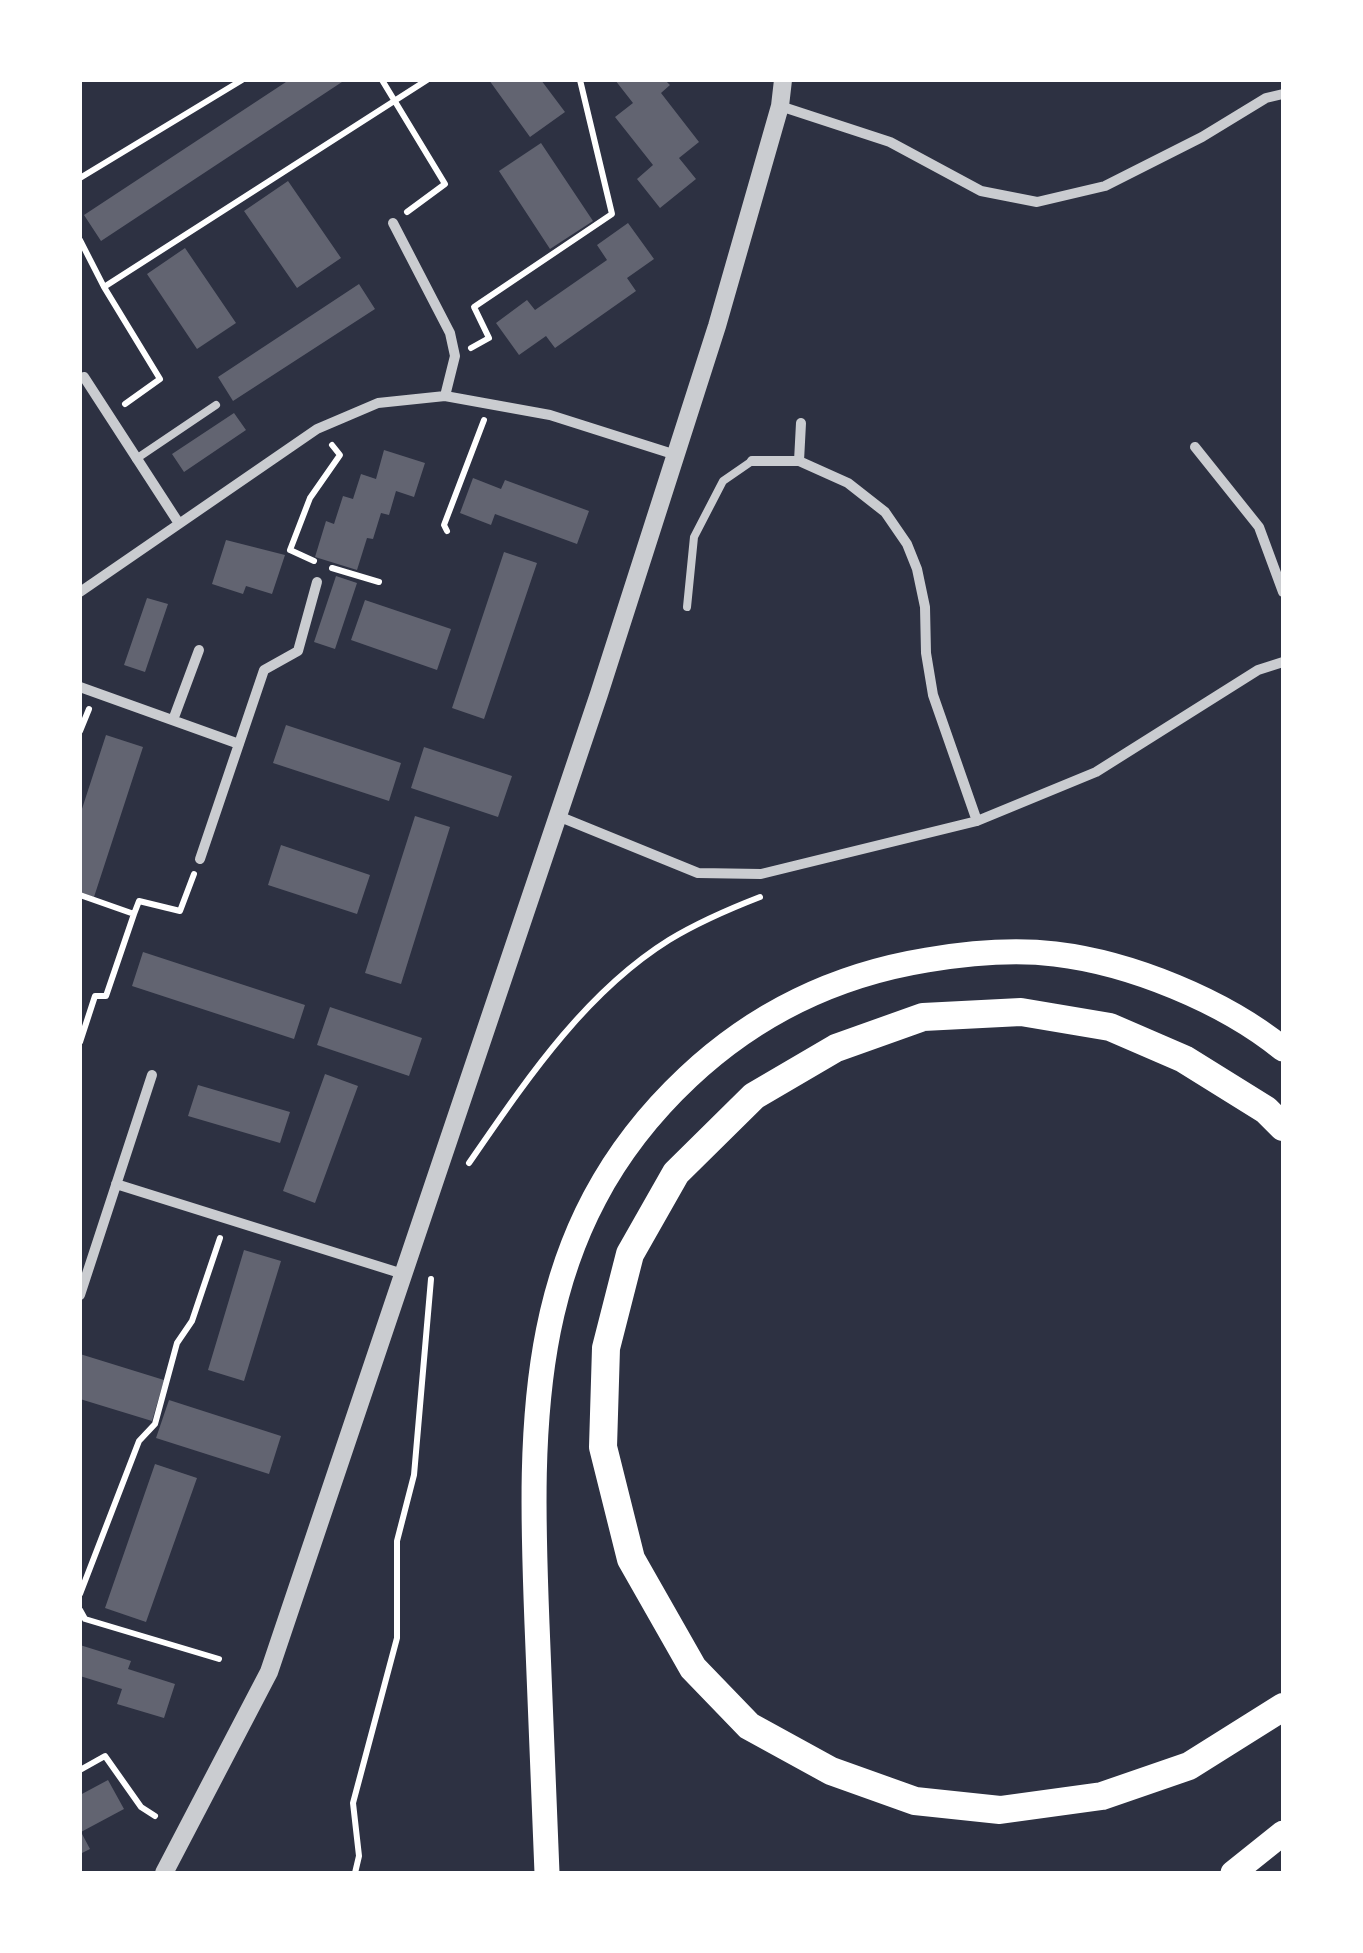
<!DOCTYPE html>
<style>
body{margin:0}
#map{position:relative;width:1363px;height:1953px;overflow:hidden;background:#2d3142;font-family:Raleway,sans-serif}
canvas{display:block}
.frame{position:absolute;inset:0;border:82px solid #fff;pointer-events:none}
</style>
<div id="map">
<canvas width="1363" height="1953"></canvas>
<div class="frame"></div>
</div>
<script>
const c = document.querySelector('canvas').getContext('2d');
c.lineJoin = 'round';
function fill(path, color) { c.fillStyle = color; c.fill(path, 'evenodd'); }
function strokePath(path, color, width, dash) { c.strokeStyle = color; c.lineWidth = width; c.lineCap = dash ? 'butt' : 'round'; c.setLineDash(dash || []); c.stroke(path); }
const building = new Path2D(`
 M289,80H345L101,241L84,215Z
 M489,80H541L565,112L530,137Z
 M615,80H665L670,85L661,93L699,142L679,158L696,179L660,208L637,179L653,165L615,117L633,103Z
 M541,143L593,221L550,249L499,171Z
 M288,181L341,258L297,288L244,211Z
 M628,223L654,259L627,278L636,291L555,348L546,336L519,355L496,323L527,300L535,310L607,260L597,245Z
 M185,248L236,323L197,349L147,274Z
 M359,284L375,309L233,401L218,377Z
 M234,413L246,430L184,472L172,454Z
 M384,450L425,463L414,497L396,491L389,515L381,513L373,539L367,538L357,570L315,557L326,521L334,524L343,496L353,499L361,474L376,479Z
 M473,478L501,489L505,480L589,511L577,544L495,514L491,525L460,513Z
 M226,540L285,555L272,594L246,586L243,594L212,584Z
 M504,552L537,563L484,719L452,708Z
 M336,576L357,583L335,649L314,642Z
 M147,598L168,604L145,672L124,665Z
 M365,600L451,629L437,670L351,640Z
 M286,725L401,763L389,801L273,763Z
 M106,735L143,747L94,897L80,892V815Z
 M424,747L512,776L498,817L411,788Z
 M415,816L450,827L401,984L365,973Z
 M281,845L370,875L357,914L268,885Z
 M143,952L305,1005L294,1039L132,986Z
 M330,1007L422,1038L409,1076L317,1045Z
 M325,1074L358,1086L315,1203L283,1191Z
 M198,1085L290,1112L280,1143L188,1116Z
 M244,1250L281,1261L244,1381L208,1370Z
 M80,1354L164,1380L152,1421L80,1399Z
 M169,1400L281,1436L269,1474L156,1438Z
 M155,1464L197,1478L146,1622L105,1608Z
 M80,1645L131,1661L128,1669L175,1684L164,1718L117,1704L122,1689L80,1676Z
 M108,1780L124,1809L81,1832L90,1849L80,1854V1795Z`);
const path = new Path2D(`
 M382,80L445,184L407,212
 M80,178L242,80
 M80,240L104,287L160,379L125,404
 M104,287L427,80
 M471,348L489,338L474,307L612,214L580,80
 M447,531L444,525L484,420
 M314,561L290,550L310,498L340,455L332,445
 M332,568L379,582
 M80,731L89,709
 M80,895L134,914L139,901L180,911L194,874
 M80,1042L95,996H106L134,914
 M469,1163C525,1082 584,993 669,940C697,923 729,909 760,897
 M80,1594L139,1441L155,1424L177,1343L192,1321L220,1238
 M80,1610L85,1619L219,1659
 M80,1770L105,1756L141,1807L155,1816
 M355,1873L359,1856L353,1803L397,1638V1541L414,1475L431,1279`);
const service = new Path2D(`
 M136,459L216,405
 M687,607L694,537L723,481L752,461`);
const minor = new Path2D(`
 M780,106L890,142L981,191L1037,202L1105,186L1202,137L1266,98L1283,94
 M393,223L450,333L455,356L445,396
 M84,377L178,522
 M1195,447L1259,527L1283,592
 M752,461H799L848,483L885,512L907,544L917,569L925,607L926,653L933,695L977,821
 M799,461L801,423
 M80,592L317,429L378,403L445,396L550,415L676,455
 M80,687L239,744
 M173,720L199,650
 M558,816L698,873L761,874L977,821L1096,772L1258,670L1283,662
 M200,859L264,670L298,651L317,582
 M116,1184L403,1274
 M80,1295L152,1075`);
const tertiary = new Path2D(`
 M164,1873L269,1672L599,694L717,326L780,106L783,80`);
const primary = new Path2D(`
 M547,1873C544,1790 541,1707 537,1624C529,1418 525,1230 688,1077C756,1013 835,975 927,960C969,953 1013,949 1055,954C1131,963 1224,1001 1283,1049
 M1233,1873L1283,1833`);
const trunk = new Path2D(`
 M1283,1127L1266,1110L1184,1059L1110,1027L1021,1012L923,1017L836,1048L754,1096L676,1173L630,1254L606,1348L603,1447L631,1559L693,1668L749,1726L831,1771L915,1801L1000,1810L1102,1796L1189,1766L1283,1707`);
fill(building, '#626471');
strokePath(path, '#fff', 6);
strokePath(service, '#caccd0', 8);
strokePath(minor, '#caccd0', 10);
strokePath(tertiary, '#caccd0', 18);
strokePath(primary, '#fff', 25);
strokePath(trunk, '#fff', 28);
</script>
